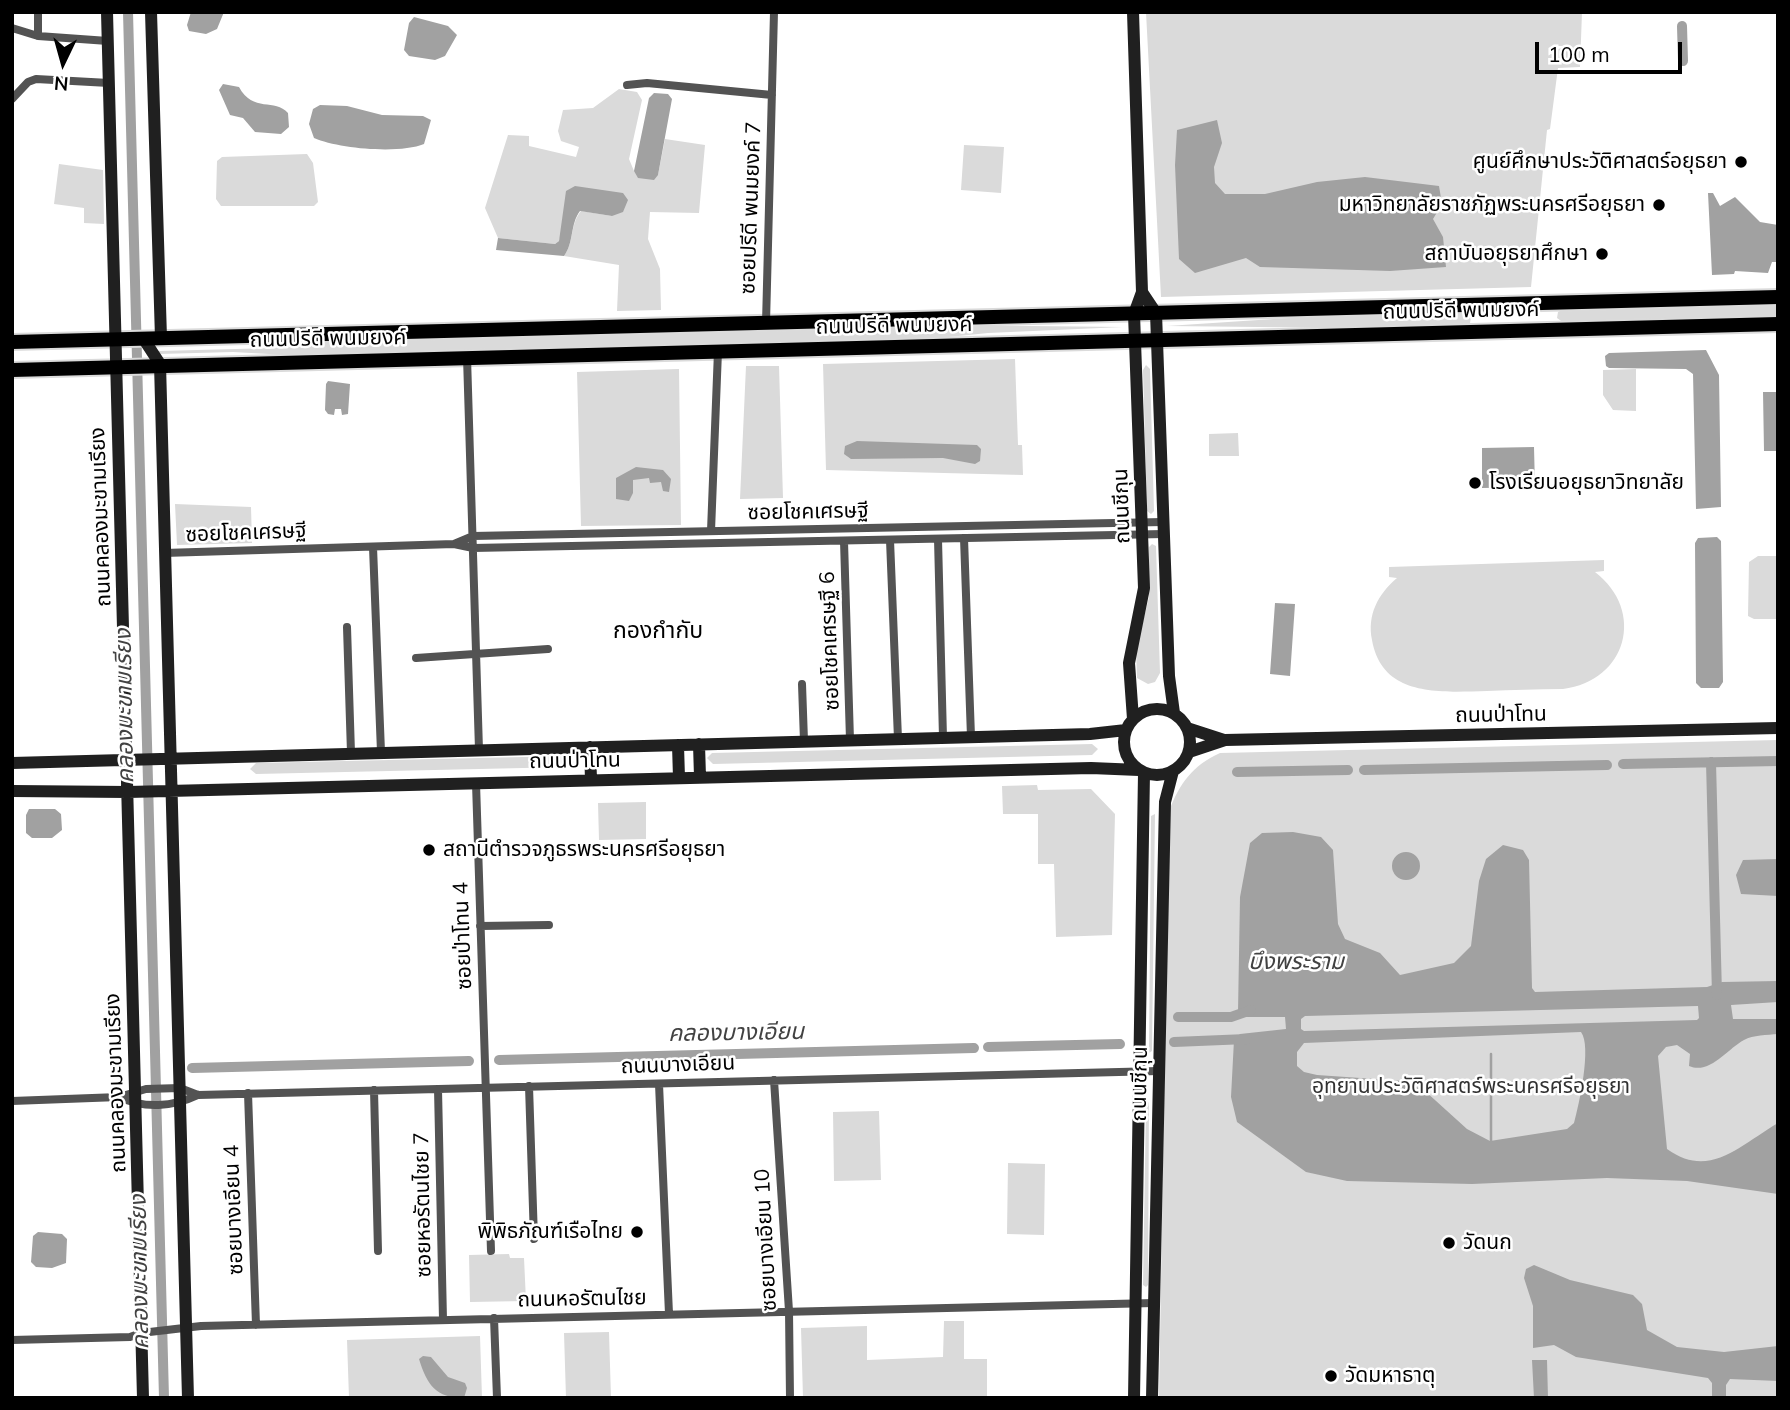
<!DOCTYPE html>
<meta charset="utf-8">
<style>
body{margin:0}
#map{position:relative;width:1790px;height:1410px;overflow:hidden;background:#fff;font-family:Mulish,sans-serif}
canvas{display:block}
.frame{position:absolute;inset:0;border:14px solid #000;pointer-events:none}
.north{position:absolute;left:28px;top:28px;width:70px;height:70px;-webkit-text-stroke:5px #fff;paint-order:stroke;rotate:185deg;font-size:19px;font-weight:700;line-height:28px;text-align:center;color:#000}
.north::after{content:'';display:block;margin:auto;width:24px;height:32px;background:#000;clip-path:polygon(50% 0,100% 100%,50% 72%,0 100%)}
.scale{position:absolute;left:1535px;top:42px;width:147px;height:32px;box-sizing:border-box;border:4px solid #000;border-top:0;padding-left:9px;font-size:21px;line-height:24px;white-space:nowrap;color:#000;-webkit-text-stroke:5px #fff;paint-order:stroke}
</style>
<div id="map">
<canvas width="1790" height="1410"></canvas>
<div class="frame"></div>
<div class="north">N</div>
<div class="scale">100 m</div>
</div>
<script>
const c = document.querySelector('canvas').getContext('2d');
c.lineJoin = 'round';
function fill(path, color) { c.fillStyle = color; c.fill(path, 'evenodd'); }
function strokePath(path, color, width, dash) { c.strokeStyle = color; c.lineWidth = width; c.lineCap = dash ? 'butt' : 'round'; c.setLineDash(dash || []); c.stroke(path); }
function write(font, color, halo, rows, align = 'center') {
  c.font = font + ' Mulish,"Noto Sans Thai",sans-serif'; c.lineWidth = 5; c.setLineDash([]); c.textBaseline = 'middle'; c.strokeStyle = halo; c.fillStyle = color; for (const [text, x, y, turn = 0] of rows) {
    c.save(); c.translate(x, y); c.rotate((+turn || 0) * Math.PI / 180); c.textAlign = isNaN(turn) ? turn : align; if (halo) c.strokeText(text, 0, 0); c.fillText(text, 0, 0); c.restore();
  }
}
const green = new Path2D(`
 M1146,12H1582L1580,67L1558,68L1550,129L1547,130L1531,287L1161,297Z
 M619,89L637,92L642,100L629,159L634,171L658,175L665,139L705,145L699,213L650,212L648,239L660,269L661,310L617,311L619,265L564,256C574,243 570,224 581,211L612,216L575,186L559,241L555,244L498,238L485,208L508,135L529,136V146L576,157L579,147L561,141L558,131L563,110L593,108Z
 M964,145L1004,147L1001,193L961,190Z
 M307,154L313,163L318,202L314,206H221L216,199L217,161L222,157Z
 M59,164L103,170L104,224L84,223V208L54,204Z
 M1778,303V317L1564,323L1557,318L1558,312L1564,309Z
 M1464,312L1471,317L1470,323L1465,325L1350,328L1167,326L1350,314Z
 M942,325L1123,327L988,333L919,340L305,356L233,352L159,354V351L273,348L334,341Z
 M1015,359L1018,445H1022L1023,475L826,470L823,364Z
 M1146,365L1150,369L1154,511L1151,514L1147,511L1143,370Z
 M746,366H779L783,498L740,499Z
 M679,369L681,525L581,526L577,372Z
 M1636,369V411L1613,410L1603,395V370Z
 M1238,433L1239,456H1209V434Z
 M175,504L251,507L252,543L177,545Z
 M1152,544L1156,546L1160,673L1155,682L1148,684L1137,678L1136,650L1149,597V547Z
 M1758,556H1778V619H1754L1748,616L1749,562Z
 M1604,560V571L1595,572C1646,611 1627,681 1563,689C1537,689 1512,690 1487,691C1442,692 1382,698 1372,640C1367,615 1378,594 1397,578L1389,577V567Z
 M1778,740V1398H1159L1169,811C1180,783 1192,766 1220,753Z
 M1092,744L1098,749L1092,755L713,764L707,758L712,753Z
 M568,756L574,762L568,767L256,774L250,769L256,763Z
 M1037,785L1038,790L1091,789L1115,814L1112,935L1056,937L1054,864H1038V814H1003L1002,786Z
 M646,802V839L599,840L598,803Z
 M1155,814L1152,1051L1149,1053L1151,816Z
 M1149,1102L1148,1285L1146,1287L1143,1285L1146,1105Z
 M879,1111L881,1180L834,1181L833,1112Z
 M1008,1163L1045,1164L1044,1235L1007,1234Z
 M509,1254L510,1258H524L526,1301L470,1302L469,1255Z
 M944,1321H964V1359H987V1398H803L801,1328L867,1326V1360L943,1357Z
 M609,1332L611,1398H566L564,1333Z
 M480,1336L482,1398H349L347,1340Z`);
const water = new Path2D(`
 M191,12H224L217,29L206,34L189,31L187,25Z
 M414,17L448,26L457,35L445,56L435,60L409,56L404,50L409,23Z
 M223,84L239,87C253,113 275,98 288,113L289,127L281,134L255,132L243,118L230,115L219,90Z
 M654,93L668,94L672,99L658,175L654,180L638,178L634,171L649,98Z
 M320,105L347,106L382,115L423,116L431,120L424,144C400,154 339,149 314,138L309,124L313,109Z
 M1217,120L1222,143L1214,167L1215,183L1225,194H1265L1317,182L1365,177L1439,186L1442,204L1433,219L1443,237L1446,267L1390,271L1260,267L1246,258L1195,273L1179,259L1175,165L1177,130Z
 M575,186L623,193L628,200L623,212L612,216L580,211C570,224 574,243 564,256L496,250L498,238L555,244L559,241L566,191Z
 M1708,193H1713L1720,206L1735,197L1760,222L1778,225V262H1772L1768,273L1735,271L1734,274L1712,275Z
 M1706,350L1719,375L1721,507L1696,509L1693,374L1686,369L1609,368L1606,366L1605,356L1609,353Z
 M328,381L350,384L348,414L342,415L341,409H335L334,415L328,414L325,410L326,384Z
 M1763,392H1778V451H1764Z
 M857,441L977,445L981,449L980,461L975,464L943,458L851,459L844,454L845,446Z
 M1534,447L1535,487L1482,488V448Z
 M636,467L663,470L671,479L669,492L663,491L661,482L650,483L649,478L633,480V493L629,501L616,499V478Z
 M1717,537L1721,541L1723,682L1719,688H1701L1696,683L1695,543L1698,538Z
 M1275,603L1295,604L1290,676L1270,674Z
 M29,809H55L61,814L62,830L52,838H32L26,833V815Z
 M1293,832L1321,837L1333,850L1338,924L1345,939L1380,953L1400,975L1454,963L1471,946L1479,881L1486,859L1503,845L1523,850L1529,860L1532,988L1535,992L1707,987L1722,982L1778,981V1002L1731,1005L1733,1019H1778V1034C1767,1035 1753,1035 1744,1040C1727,1049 1710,1075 1689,1066L1690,1054L1677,1045L1666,1047L1658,1056L1667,1149C1710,1180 1740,1145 1778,1123V1194L1687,1181L1607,1178L1472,1184L1347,1181L1306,1172L1237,1122L1231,1097L1234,1040L1240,1034L1286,1029L1285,1017H1245L1238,1012L1240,897L1250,843L1262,833ZM1698,1006L1699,1018L1697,1020L1304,1031L1301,1029V1019L1305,1016ZM1581,1032C1592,1046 1579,1105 1574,1123L1567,1129L1490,1141L1467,1129L1425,1091L1404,1081L1317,1075L1304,1072L1297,1066V1052L1304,1043Z
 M1392 866a14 14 0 1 1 28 0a14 14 0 1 1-28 0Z
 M1778,859V896L1741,894L1736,875L1743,860Z
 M38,1232L62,1234L67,1239L66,1263L52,1268L36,1267L31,1262L33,1236Z
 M1534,1265L1570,1280L1633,1295L1642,1304L1647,1330L1677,1347L1724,1352L1778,1346V1381L1730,1379L1726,1385V1398H1712V1383L1708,1378L1576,1357L1554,1345L1533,1348V1306L1524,1278L1526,1269Z
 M423,1356L431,1357L448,1377L465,1383L467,1388L464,1398C436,1398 427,1385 419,1359Z
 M1532,1360H1547L1548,1398H1534Z`);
const stream = new Path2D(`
 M1491,1054V1142`);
const canal = new Path2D(`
 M128,12L164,1398
 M1682,26L1683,61
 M1711,762L1717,995
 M1623,764L1778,761
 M1364,770L1607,765
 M1237,772L1348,770
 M1178,1017H1231L1251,1010
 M1174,1042L1247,1039
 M988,1047L1120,1044
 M499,1060L974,1048
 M192,1068L469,1061`);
const street = new Path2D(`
 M12,28L38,36L108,41
 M38,36V12
 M627,85L647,83L772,95
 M12,99L28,82L36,79L109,83
 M766,323L774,12
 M467,357L479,750
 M711,531L718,351
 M964,538L971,737
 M938,539L943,738
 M890,540L898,739
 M844,541L850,740
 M454,544L473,536L1163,522
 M373,547L381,752
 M164,553L454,544L473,548L1164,534
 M347,627L351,753
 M416,658L548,649
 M802,684L804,741
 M476,783L491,1251
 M480,926L549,925
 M774,1080L789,1311L790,1398
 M659,1084L669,1314
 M529,1086L534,1239
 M438,1089L443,1320
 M374,1090L378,1251
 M248,1093L256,1325
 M119,1097C144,1109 173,1107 198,1095
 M12,1101L119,1097L146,1089L180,1088L198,1095L1159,1071
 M494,1318L497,1398
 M12,1340L130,1337L141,1333L201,1326L1154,1303`);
const secondary = new Path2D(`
 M107,12L143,1398
 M151,12L161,338
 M1142,292L1156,313L1169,676L1174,713
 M143,338L160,364L188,1398
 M1124 742a33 33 0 1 1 66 0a33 33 0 1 1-66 0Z
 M1133,719L1129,663L1144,588L1134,314L1142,292L1133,12
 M1187,728L1224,740
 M699,744L700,777
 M678,745L679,778
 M590,747L591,780
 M1189,752L1225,740L1778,728
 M12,763L1090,734L1126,730
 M12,791L128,792L1091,768L1139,770
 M1134,1398L1144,773
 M1152,1398L1165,802L1173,771`);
const primary = new Path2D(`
 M12,342L1778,297
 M12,370L1778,324`);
const markers = [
 [1741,162,7,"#000"],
 [1659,205,7,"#000"],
 [1602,254,7,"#000"],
 [1475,483,7,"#000"],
 [429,850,7,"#000"],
 [637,1232,7,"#000"],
 [1449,1243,7,"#000"],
 [1331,1376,7,"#000"]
];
const poiNames = [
 ["ศูนย์ศึกษาประวัติศาสตร์อยุธยา",1727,162],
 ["มหาวิทยาลัยราชภัฏพระนครศรีอยุธยา",1645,205],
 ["สถาบันอยุธยาศึกษา",1588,254],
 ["โรงเรียนอยุธยาวิทยาลัย",1489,483,"left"],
 ["สถานีตำรวจภูธรพระนครศรีอยุธยา",443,850,"left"],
 ["พิพิธภัณฑ์เรือไทย",623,1232],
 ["วัดนก",1463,1243,"left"],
 ["วัดมหาธาตุ",1345,1376,"left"]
];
const streetNames = [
 ["ซอยปรีดี พนมยงค์ 7",751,208,-88],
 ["ถนนปรีดี พนมยงค์",1461,311,-1],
 ["ถนนปรีดี พนมยงค์",894,326,-1],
 ["ถนนปรีดี พนมยงค์",328,339,-1],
 ["ถนนชีกุน",1122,506,-92],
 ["ซอยโชคเศรษฐี",808,512,-1],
 ["ถนนคลองมะขามเรียง",101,517,-92],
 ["ซอยโชคเศรษฐี",246,533,-2],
 ["ซอยโชคเศรษฐี 6",830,641,-92],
 ["ถนนป่าโทน",1501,715,-1],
 ["ถนนป่าโทน",575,761,-1],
 ["ซอยป่าโทน 4",463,936,-92],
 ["ถนนบางเอียน",678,1065,-2],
 ["ถนนคลองมะขามเรียง",116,1083,-92],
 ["ถนนชีกุน",1140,1084,-89],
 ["ซอยหอรัตนไชย 7",423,1205,-91],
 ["ซอยบางเอียน 4",234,1210,-92],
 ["ซอยบางเอียน 10",766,1240,-93],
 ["ถนนหอรัตนไชย",582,1299,-1]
];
const parkNames = [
 ["อุทยานประวัติศาสตร์พระนครศรีอยุธยา",1471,1087]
];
const neighbourhoodNames = [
 ["กองกำกับ",658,631]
];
const waterNames = [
 ["คลองมะขามเรียง",125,706,-91],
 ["บึงพระราม",1296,962],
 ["คลองบางเอียน",736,1033,-1],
 ["คลองมะขามเรียง",140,1272,-91]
];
fill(green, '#dadada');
fill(water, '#a1a1a1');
strokePath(stream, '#a1a1a1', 2.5);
strokePath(canal, '#a1a1a1', 10);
strokePath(primary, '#dbdbdb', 18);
strokePath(street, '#535353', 8);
strokePath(secondary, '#202020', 12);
strokePath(primary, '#000', 14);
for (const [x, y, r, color] of markers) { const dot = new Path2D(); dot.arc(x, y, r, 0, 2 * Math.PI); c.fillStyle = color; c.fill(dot); strokePath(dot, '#fff', 2.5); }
write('21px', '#000', '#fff', poiNames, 'right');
write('21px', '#000', '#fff', streetNames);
write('21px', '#313131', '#fff', parkNames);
write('23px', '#000', '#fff', neighbourhoodNames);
write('italic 23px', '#424242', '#fff', waterNames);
</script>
